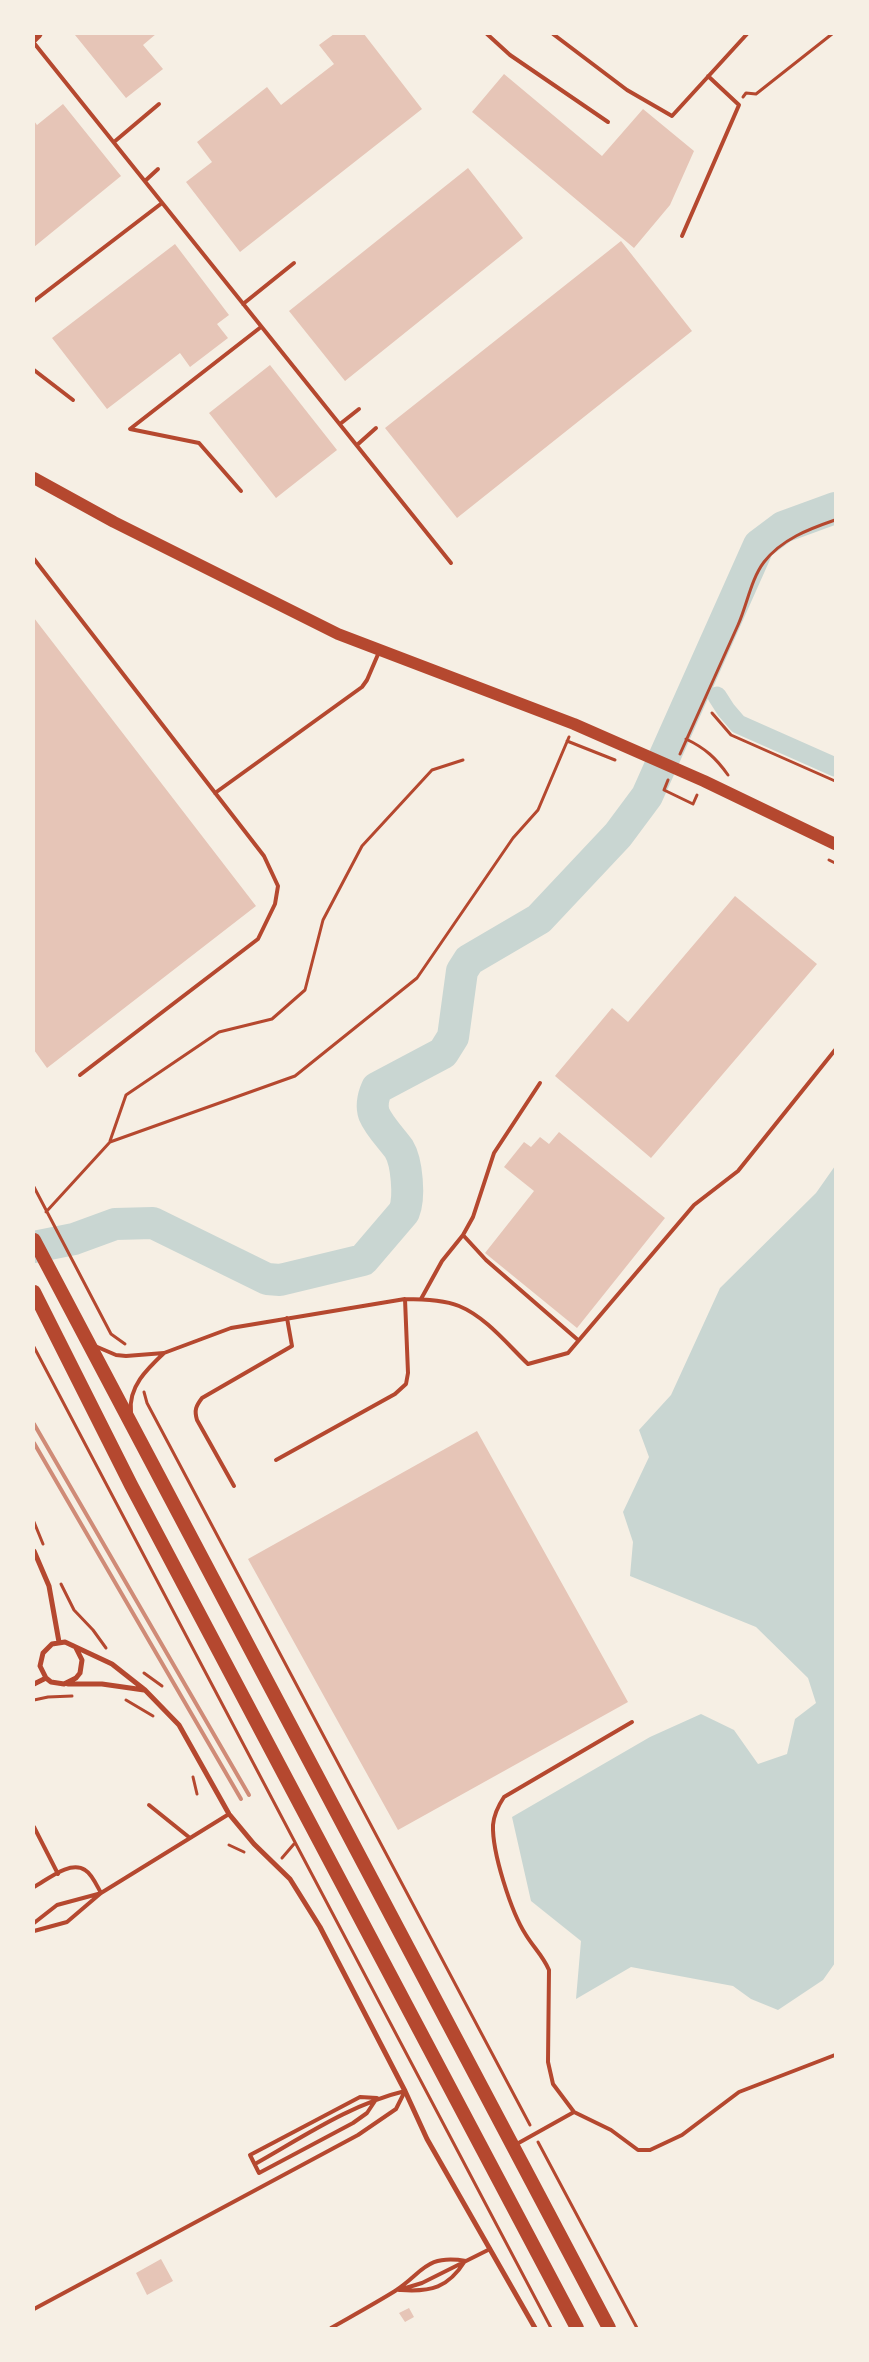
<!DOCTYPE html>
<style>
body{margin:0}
#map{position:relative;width:869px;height:2362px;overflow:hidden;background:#f6efe4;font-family:"Fira Sans",sans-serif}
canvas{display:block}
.frame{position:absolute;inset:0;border:35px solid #f6efe4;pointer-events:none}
</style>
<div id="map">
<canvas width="869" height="2362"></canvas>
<div class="frame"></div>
</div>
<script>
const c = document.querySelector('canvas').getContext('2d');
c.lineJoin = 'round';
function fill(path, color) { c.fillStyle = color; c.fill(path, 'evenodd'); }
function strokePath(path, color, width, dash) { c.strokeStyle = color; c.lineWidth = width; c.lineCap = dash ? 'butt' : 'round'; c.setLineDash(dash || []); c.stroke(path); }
const water = new Path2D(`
 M835,1166V1963L823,1980L778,2010L751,1999L733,1986L631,1967L576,1999L581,1941L531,1901L512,1817L650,1737L701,1714L734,1730L758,1764L787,1754L795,1719L816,1703L808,1678L756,1627L630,1576L633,1542L623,1512L649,1457L639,1430L671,1395L720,1288L816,1193Z`);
const canal = new Path2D(`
 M705,669L706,679
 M717,696L726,710L738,724L835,767`);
const river = new Path2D(`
 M34,1247L74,1239L115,1224L153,1223L267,1279L280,1280L363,1260L404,1212C410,1198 407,1162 399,1149C391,1138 379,1126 374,1114C371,1105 373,1097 377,1088L443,1053L453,1037L462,971L469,960L539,919L618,835L647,796L759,545L783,527L835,508`);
const building = new Path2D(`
 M77,34H156L143,45L163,69L126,98L75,35Z
 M334,34H364L422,109L240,252L186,182L212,162L197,142L267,87L281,105L334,64L319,45Z
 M504,74L602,156L643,109L694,151L670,205L634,248L472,112Z
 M63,104L121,176L34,247V121L37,125Z
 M468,168L523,238L345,381L289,311Z
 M621,241L692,331L457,518L385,428Z
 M175,244L229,315L217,324L228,338L190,367L180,353L107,409L52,338Z
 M270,365L337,450L276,498L209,413Z
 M34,618L256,906L47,1068L34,1050Z
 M735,896L817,964L651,1158L555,1076L612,1008L628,1022Z
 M559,1132L665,1218L577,1328L485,1253L534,1191L504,1167L524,1142L531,1147L540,1137L549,1144Z
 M477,1431L628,1702L398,1830L248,1559Z
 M161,2259L173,2281L147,2295L136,2273Z
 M409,2308L414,2317L405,2322L399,2313Z`);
const path = new Path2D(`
 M743,97L746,93L756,94L832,34
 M712,713L731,735L835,781
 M686,739C705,748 716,758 728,775
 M567,741L615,760
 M680,754C699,711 719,668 738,625C747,605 751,579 764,562C782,539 809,529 835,520
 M668,780L664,790L693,804L697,795
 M829,860L835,863
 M110,1141L126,1095L219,1032L272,1019L305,990L323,920L362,846L432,770L463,760
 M34,1187L111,1334L125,1344
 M46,1212L110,1142L295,1076L417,978L513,838L538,810L569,737
 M34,1347L551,2328
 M144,1392L147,1403L530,2125
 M34,1522L43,1544
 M61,1584L74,1610L93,1630L106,1648
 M144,1673L162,1686
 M34,1700L48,1697L72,1696
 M126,1700L153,1716
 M193,1777L197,1794
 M229,1845L244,1852
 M282,1858L294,1844
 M538,2142L637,2328`);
const service = new Path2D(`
 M487,34L510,55L608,122
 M553,34L627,90L672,116L747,34
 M34,43L451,563
 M114,142L159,104
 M145,181L158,169
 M682,236L739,105L708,76
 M34,301L162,203
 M243,304L294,263
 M34,370L73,400
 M340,424L359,409
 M357,445L376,428
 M241,491L199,443L130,429L261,327
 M34,559L264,856L278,886L275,904L258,939L80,1075
 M215,793L362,687L367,680L379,652
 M463,1235L486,1260L578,1340
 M421,1299L442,1261L463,1235L473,1217L494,1153L540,1083
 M95,1346L116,1355L126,1356L164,1353L231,1328L405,1299C422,1299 444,1300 459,1306C486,1317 508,1345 528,1364L568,1353L694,1205L738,1171L835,1050
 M131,1412C128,1387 147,1369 164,1353
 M276,1460L395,1394L406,1384L408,1373L405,1299
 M234,1486L197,1420C194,1410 196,1406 202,1398L292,1346L287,1318
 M149,1805L190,1838
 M34,1827L58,1874
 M34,1887C47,1880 70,1860 85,1870C92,1874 97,1886 101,1893
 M34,1923L57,1905L98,1894
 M34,1931L67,1922L101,1893L229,1814
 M360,2097L377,2098L367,2113L353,2123L259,2173L250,2155Z
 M574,2112L611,2130L638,2150H650L682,2135L739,2092L835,2055
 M515,2145L574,2112L553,2084L548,2062L549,1970C543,1956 534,1948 526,1935C511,1912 492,1852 493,1825C494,1814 498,1806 504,1797L632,1722
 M255,2164C303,2137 351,2104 405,2091
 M399,2290L422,2283L490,2249
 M401,2290C431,2292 448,2288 465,2261
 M34,2309L358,2135L396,2109L405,2091
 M331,2328C352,2316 374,2304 395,2291C423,2273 425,2254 466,2261`);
const minor = new Path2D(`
 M34,1551L49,1586L59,1642
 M76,1648L82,1660L80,1673L76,1678L64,1684L51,1682L46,1678L40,1666L43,1653L52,1644L65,1642L112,1664L145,1690L179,1725L229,1814L254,1844L290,1879L320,1927L405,2091L427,2139L535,2328
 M34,1684L46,1678
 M68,1684H102L144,1690`);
const tertiary = new Path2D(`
 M34,38L38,34`);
const primary = new Path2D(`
 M34,478L114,522L338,634L574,724L704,781L835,844`);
const trunk = new Path2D(`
 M34,1240L609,2328
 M34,1292L131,1485L577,2328`);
const rail = new Path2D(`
 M34,1424L249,1795
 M34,1443L241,1799`);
fill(water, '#c9d6d2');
strokePath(canal, '#c9d6d2', 19);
strokePath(river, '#c9d6d2', 32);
fill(building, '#e6c5b7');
strokePath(path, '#b5482f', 3);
strokePath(service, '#b5482f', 4);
strokePath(minor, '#b5482f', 5);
strokePath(tertiary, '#b5482f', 9);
strokePath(primary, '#b5482f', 12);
strokePath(trunk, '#b5482f', 14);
strokePath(rail, '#cf8b77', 4);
</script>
